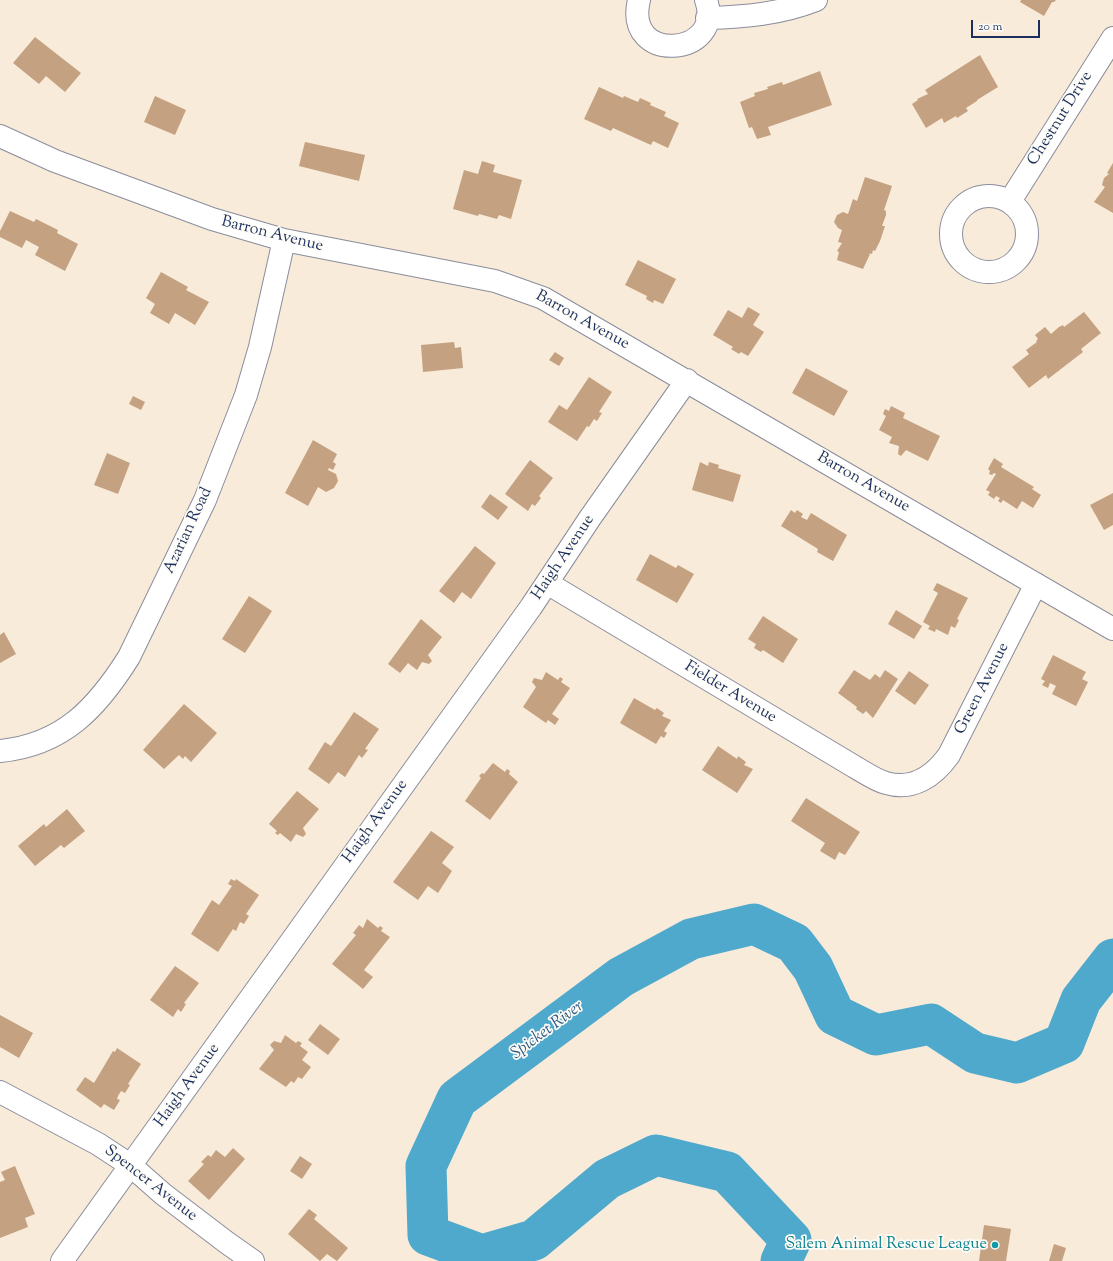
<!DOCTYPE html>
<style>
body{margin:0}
#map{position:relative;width:1113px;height:1261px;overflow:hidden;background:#f8ebd9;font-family:"Sorts Mill Goudy",serif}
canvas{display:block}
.scale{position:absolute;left:971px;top:20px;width:69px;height:18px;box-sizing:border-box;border:2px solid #1b2f5e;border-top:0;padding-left:5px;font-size:12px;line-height:14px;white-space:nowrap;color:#1b2f5e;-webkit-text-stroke:3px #fdfcf7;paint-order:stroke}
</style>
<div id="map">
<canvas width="1113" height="1261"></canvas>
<div class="scale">20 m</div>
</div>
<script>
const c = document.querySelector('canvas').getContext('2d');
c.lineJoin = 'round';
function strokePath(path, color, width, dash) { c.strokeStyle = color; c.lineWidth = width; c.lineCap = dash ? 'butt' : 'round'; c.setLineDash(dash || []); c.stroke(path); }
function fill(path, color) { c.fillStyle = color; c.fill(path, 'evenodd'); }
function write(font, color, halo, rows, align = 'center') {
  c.font = font + ' "Sorts Mill Goudy",serif'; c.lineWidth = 3.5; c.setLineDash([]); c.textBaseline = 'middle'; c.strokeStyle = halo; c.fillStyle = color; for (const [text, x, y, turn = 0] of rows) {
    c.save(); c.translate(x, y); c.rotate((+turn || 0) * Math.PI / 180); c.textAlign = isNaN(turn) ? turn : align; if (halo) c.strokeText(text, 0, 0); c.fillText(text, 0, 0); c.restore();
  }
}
const river = new Path2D(`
 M781,1261L791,1240L727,1172L656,1155L607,1179L534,1240L482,1255L428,1235L426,1166L457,1099L621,977L691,939L754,924L794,943L813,968L835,1015L876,1035L931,1024L975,1053L1017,1063L1064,1043L1081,1000L1113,959`);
const building = new Path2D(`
 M1021,0H1056L1054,2H1052L1044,16L1020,2Z
 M35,37L81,73L65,92L46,76L39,84L13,63Z
 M980,55L998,87L977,100V101L966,108L968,111L957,118L956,116L944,123L942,118L926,128L912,104L918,100L917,99L928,94L925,90Z
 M820,71L832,105L768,127L771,135L757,139L752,127L749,128L740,102L755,96L754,93L768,89L767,87L782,82L783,85Z
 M599,87L623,98L624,96L638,102L640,98L651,103L650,105L666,112L664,116L679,123L668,148L653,141L651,145L613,128L611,131L584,119Z
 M155,96L186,110L175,135L144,122Z
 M305,142L365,155L359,181L299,166Z
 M482,161L495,165L493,172L522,180L511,219L499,215L497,219L479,214L478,216L453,209L464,170L478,174Z
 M1113,163V213L1094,202L1105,187L1102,185L1104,178L1109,174L1107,173Z
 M865,177L892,186L884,210L886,211V215L882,226H885L880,241L875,251L873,250L872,254L869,253L870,254L863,269L837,260L839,252L837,251L842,243L838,242L842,230L838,228L834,222L837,215L843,212L848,214L853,199L857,201Z
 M10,211L34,222L36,219L58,230L57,233L78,244L65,271L35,255L39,247L26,240L22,248L0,237V231Z
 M638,260L676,279L663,304L654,300L653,303L646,299L647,296L625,285Z
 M161,272L188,287L186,290L209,302L195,325L175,313L169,324L150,313L155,304L146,298Z
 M748,307L760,314L753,325L764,332L748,356L741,352L739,354L731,349L733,347L713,335L728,310L742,318Z
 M1084,312L1101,333L1081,349L1083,352L1048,379L1046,375L1029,388L1012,367L1029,354L1026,350L1037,342L1036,341L1038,339L1035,335L1045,327L1051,334L1059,327L1063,325L1064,327Z
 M454,342L455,348L461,347L463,368L423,372L421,345Z
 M555,352L564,358L559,366L549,360Z
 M806,368L848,391L834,416L792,393Z
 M589,377L612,392L599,412L602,413L597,421L594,419L589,427L587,426L577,441L548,422L559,405L567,410Z
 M133,396L145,402L141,410L129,404Z
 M891,406L905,413L903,418L940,436L928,461L906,450L901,456L898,454L899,446L889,443L892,437L879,430L886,416L883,414L885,409L889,411Z
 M313,440L337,454L333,462L336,464L333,470L329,468L328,470L336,474L338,481L334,488L326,492L318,487L308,506L285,493Z
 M107,453L130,463L118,494L94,485Z
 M994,458L1003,464L1001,467L1034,487L1032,489L1041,495L1033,508L1022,501L1017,509L1003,500L1001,503L998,501L1000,498L996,496L994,499L988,495L990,492L986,490L996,474L994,473L992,475L989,474L990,471L988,469Z
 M530,460L553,478L539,496L541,498L535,506L532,504L528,511L505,494Z
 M700,462L708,466L709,462L719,465L718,468L741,475L733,502L692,490Z
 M1113,493V525L1104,530L1090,505Z
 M490,494L508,507L498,520L481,507Z
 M791,510L795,513L797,510L803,514L801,517L807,520L811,513L847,535L833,561L817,552L818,549L781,526Z
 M475,546L496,563L471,599L462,592L454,603L439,591Z
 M650,554L676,568L678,565L694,574L677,603L636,580Z
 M937,583L968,598L957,619L959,620L955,628L951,626L948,635L936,629L935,632L928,629L930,626L923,622L938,593L933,590Z
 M249,596L272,611L245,653L222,639Z
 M896,610L922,626L914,639L888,624Z
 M763,616L798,639L783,663L763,650L761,652L754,648L756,644L748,639Z
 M421,619L442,637L428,655L432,661L429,664L422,662L417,670L408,663L400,673L388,664Z
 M4,632L16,654L0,663V635Z
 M1053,655L1086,672L1082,679L1088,682L1076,706L1052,694L1056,686L1050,683L1048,688L1042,685L1045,681L1041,679Z
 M854,670L870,680L875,674L880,678L885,670L898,679L873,718L866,711L863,714L856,709L857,707L838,693Z
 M909,671L929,685L915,705L895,691Z
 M546,672L558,680L560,677L563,679L561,682L570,688L552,714L559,719L555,725L548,720L546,723L523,707L536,687L532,682L534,678L542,680Z
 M634,698L655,710L657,708L664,713L662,716L671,720L664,731L667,733L664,738L661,736L656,744L620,723Z
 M184,704L217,733L191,762L185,756L183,759L179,755L164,769L143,750Z
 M354,712L379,729L365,749L368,750L362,758L359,755L345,777L338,772L329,784L308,769L325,742L331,746Z
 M718,746L737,759L738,756L746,762L744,765L753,769L737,793L702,770Z
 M493,763L505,772L507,769L510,771L509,774L518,782L490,820L465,801L481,778L479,776L482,773L484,774Z
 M297,791L319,809L303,828L306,834L303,837L296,834L291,842L280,833L278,835L275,833L277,831L269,824Z
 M806,798L860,832L845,855L839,852L835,860L820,851L825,843L791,821Z
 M67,809L85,831L64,848L61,845L35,866L18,846L44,824L46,827Z
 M431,831L454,847L442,863L452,871L438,893L428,886L418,900L393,882Z
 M231,879L235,881L236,879L259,895L246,914L249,916L244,924L240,922L236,931L233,929L218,952L191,934L212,900L219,905L232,886L228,884Z
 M367,919L378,928L380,926L383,928L381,931L390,937L364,970L373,977L363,989L332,964L356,935L353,933L359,925L363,928Z
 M175,966L199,983L184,1003L186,1004L181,1012L178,1009L173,1017L150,1000Z
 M0,1015L33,1033L19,1058L0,1047Z
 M320,1024L340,1039L328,1055L308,1040Z
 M285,1035L296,1043L298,1041L302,1043L300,1046L308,1052L302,1060L311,1067L302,1079L298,1077L294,1083L291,1081L286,1087L259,1069L274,1050L270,1045L274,1041L281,1043Z
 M117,1048L141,1064L128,1084L130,1085L125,1093L121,1091L118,1096L117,1099L120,1100L114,1110L104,1104L101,1108L76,1090L85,1077L94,1083L113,1051L115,1052Z
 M233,1148L245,1159L209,1200L188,1181L204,1164L201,1162L208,1155L211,1157L216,1150L225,1157Z
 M300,1156L312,1164L302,1179L290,1171Z
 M15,1166L35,1214L25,1218L28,1227L0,1238V1182L5,1180L1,1172Z
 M309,1209L317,1215L314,1219L348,1248L337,1261L327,1254L320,1261L288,1234Z
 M984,1225L1011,1229L1006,1261H979Z
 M1054,1244L1066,1248L1062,1261H1049Z`);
const minor = new Path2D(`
 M639,0C623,66 726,56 706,0
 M707,18C745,17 780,14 816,0
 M0,136L55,161L212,219L284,240L495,281L543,298L1113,629
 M951 234a38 38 0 1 1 76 0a38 38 0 1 1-76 0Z
 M1010,201L1113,38
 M547,583L855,767C864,772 875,780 886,783C913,791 934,776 949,755L1036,584
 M0,751C63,745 97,708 129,657L205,500L246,395L260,347L284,240
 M0,1092L98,1144L130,1165L163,1194L226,1242L253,1261
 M62,1261L531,607L590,518L687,380`);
const markers = [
 [995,1245,4,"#0f9aa8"]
];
const streetNames = [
 ["Chestnut Drive",1061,119,-58],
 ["Barron Avenue",272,235,14],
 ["Barron Avenue",582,321,29],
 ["Barron Avenue",863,483,30],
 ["Azarian Road",189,531,-65],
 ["Haigh Avenue",564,558,-56],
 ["Green Avenue",983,689,-63],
 ["Fielder Avenue",730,693,31],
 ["Haigh Avenue",376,822,-54],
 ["Haigh Avenue",188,1086,-54],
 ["Spencer Avenue",150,1184,38]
];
const cultureNames = [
 ["Salem Animal Rescue League",987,1245]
];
const waterNames = [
 ["Spicket River",548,1031,-37]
];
strokePath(river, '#4ea9cc', 41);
fill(building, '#c4a180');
strokePath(minor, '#8a8d9c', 24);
strokePath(minor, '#fff', 22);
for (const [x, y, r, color] of markers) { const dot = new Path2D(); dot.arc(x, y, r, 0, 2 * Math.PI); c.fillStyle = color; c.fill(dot); strokePath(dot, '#fdfcf7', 1.5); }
write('16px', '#1b2f5e', '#fdfcf7', streetNames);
write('16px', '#0d838f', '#fdfcf7', cultureNames, 'right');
write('italic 17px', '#2d5a84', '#fdfcf7', waterNames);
</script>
